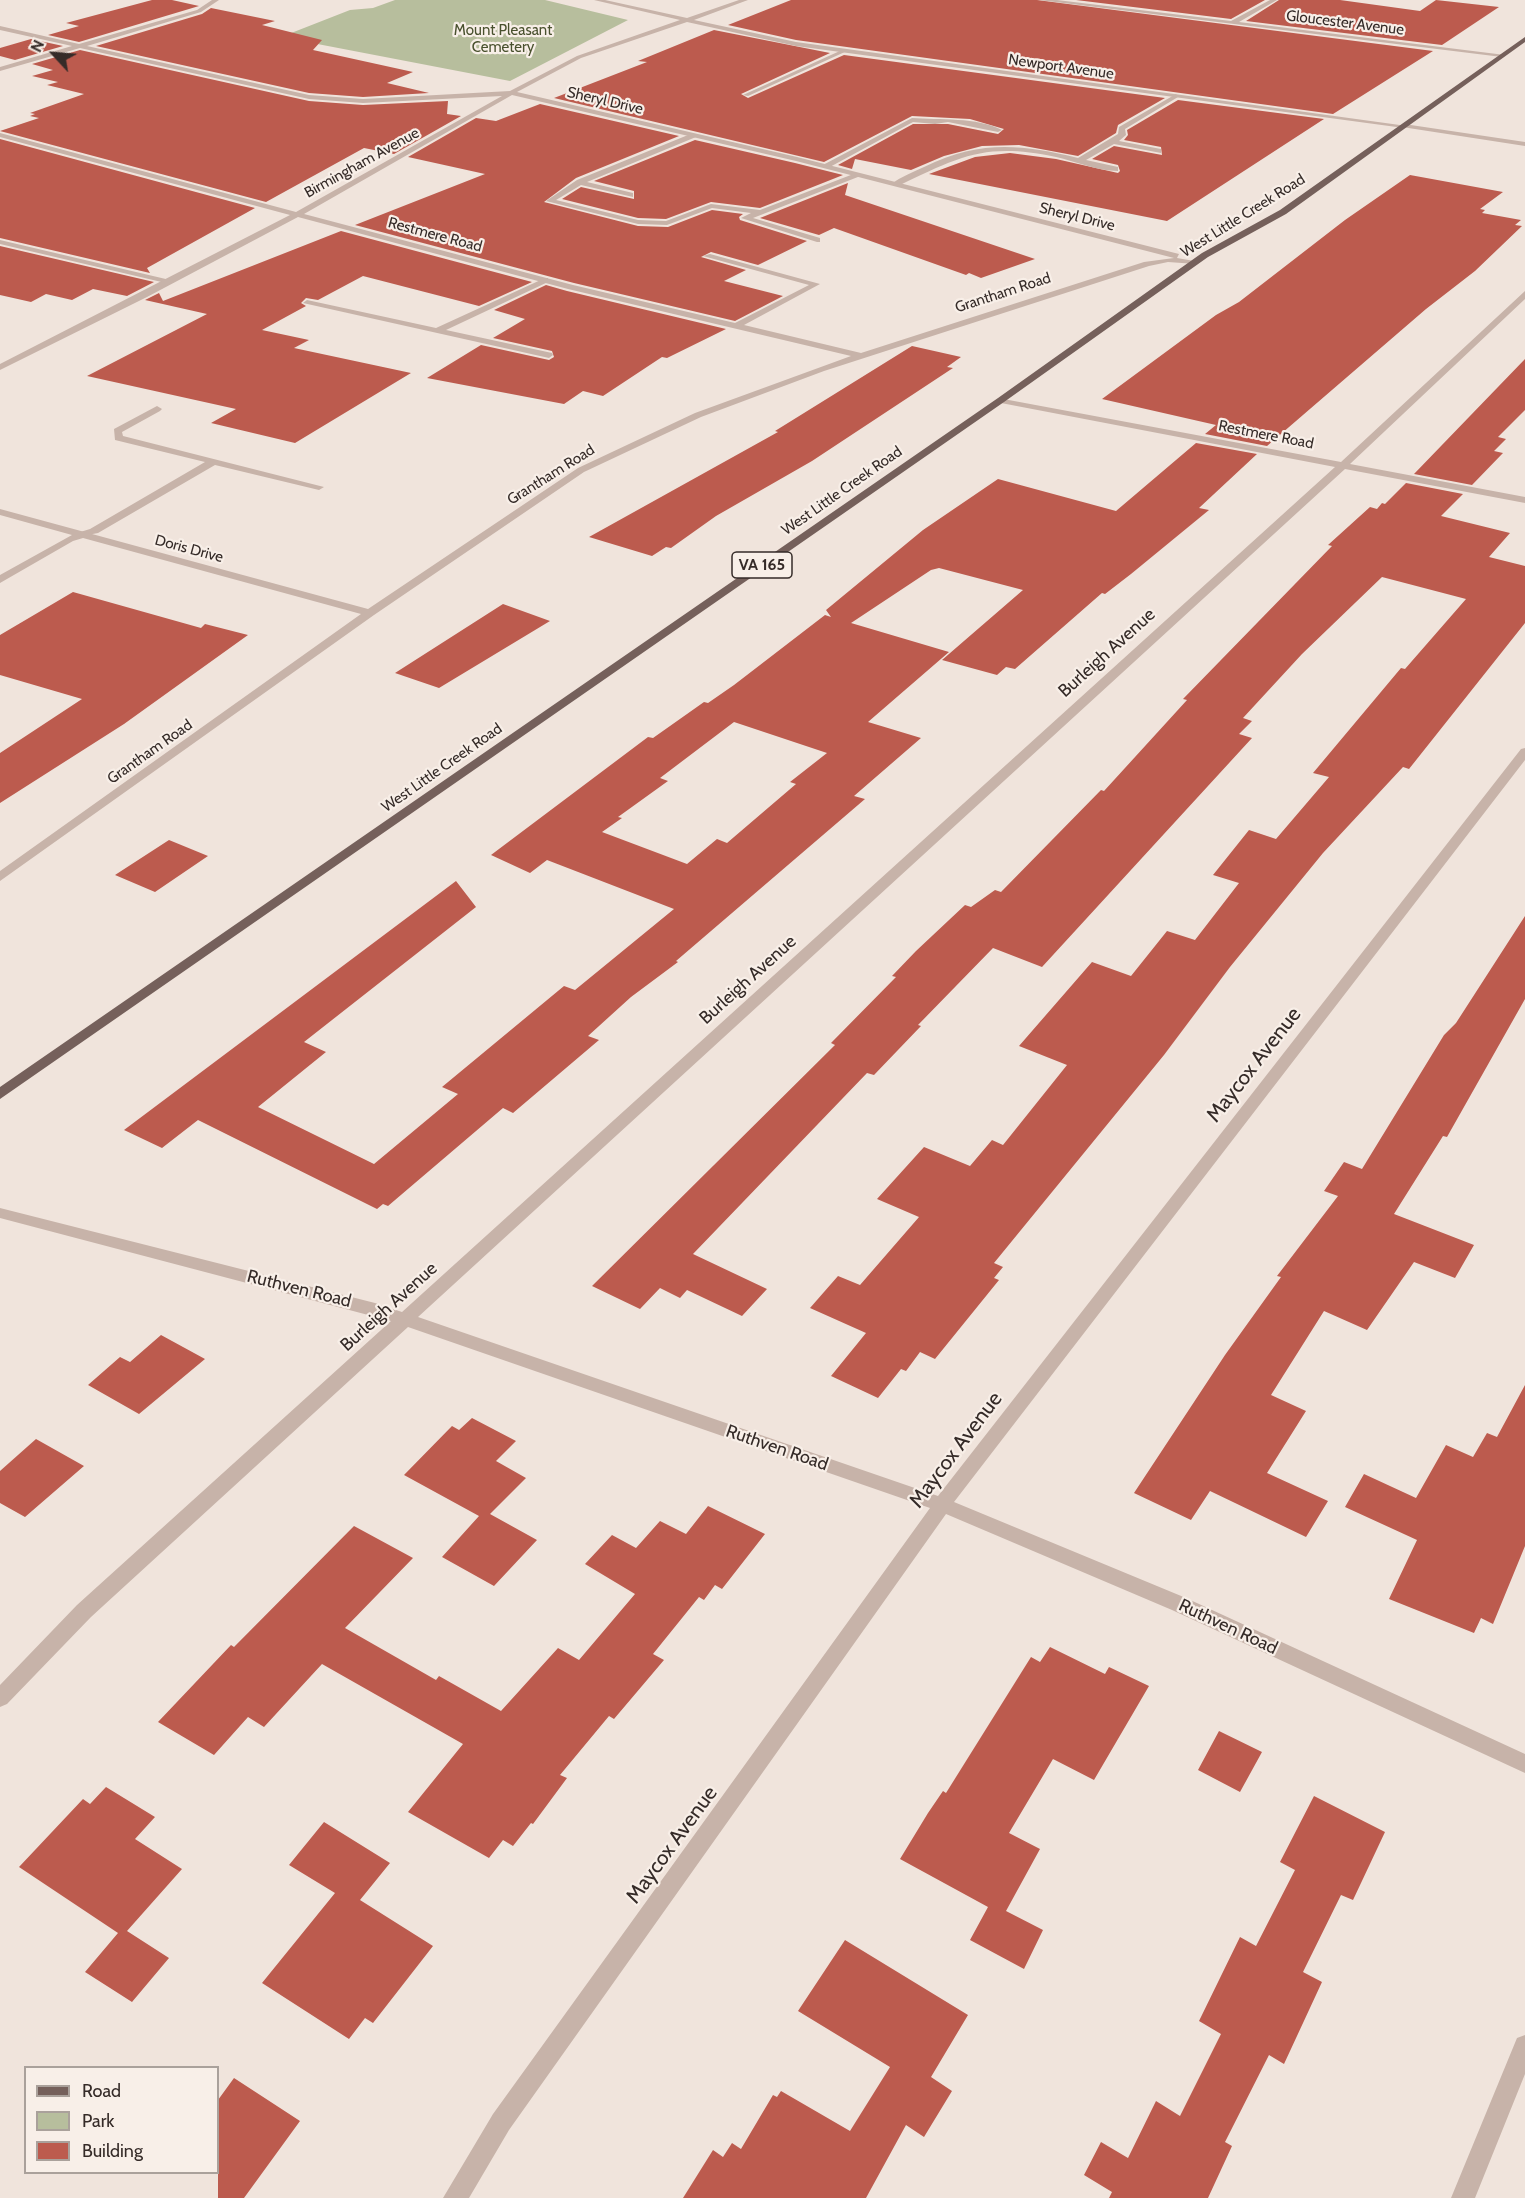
<!DOCTYPE html>
<style>
body{margin:0}
#map{position:relative;width:1525px;height:2198px;overflow:hidden;background:#f0e4dc;font-family:Cabin,sans-serif}
canvas{display:block}
.legend{position:absolute;left:24px;top:2066px;width:195px;height:108px;box-sizing:border-box;background:#f8efe8;border:2px solid #aaa19b;margin:0;padding:8px 10px;list-style:none;font-size:18px;color:#352b28}
.legend li{display:flex;align-items:center;gap:12px;height:30px}
.legend b{width:30px;border:2px solid #aaa19b}
.north{position:absolute;left:24px;top:24px;width:60px;height:60px;-webkit-text-stroke:4px #f8efe8;paint-order:stroke;rotate:296deg;font-size:16px;font-weight:700;line-height:24px;text-align:center;color:#352b28}
.north::after{content:'';display:block;margin:auto;width:21px;height:27px;background:#352b28;clip-path:polygon(50% 0,100% 100%,50% 72%,0 100%)}
</style>
<div id="map">
<canvas width="1525" height="2198"></canvas>
<ul class="legend">
<li><b style="height:8px;background:#75605b"></b>Road</li>
<li><b style="height:16px;background:#b7be9d"></b>Park</li>
<li><b style="height:16px;background:#bc5b4e"></b>Building</li>
</ul>
<div class="north">N</div>
</div>
<script>
const c = document.querySelector('canvas').getContext('2d');
c.lineJoin = 'round';
function fill(path, color) { c.fillStyle = color; c.fill(path, 'evenodd'); }
function write(font, color, halo, rows, align = 'center') {
  c.font = font + ' Cabin,sans-serif'; c.lineWidth = 4.5; c.setLineDash([]); c.textBaseline = 'middle'; c.strokeStyle = halo; c.fillStyle = color; for (const [text, x, y, turn = 0] of rows) {
    c.save(); c.translate(x, y); c.rotate((+turn || 0) * Math.PI / 180); c.textAlign = isNaN(turn) ? turn : align; if (halo) c.strokeText(text, 0, 0); c.fillText(text, 0, 0); c.restore();
  }
}
function strokePath(path, color, width, dash) { c.strokeStyle = color; c.lineWidth = width; c.lineCap = dash ? 'butt' : 'round'; c.setLineDash(dash || []); c.stroke(path); }
const green = new Path2D(`
 M395,0H545L628,20L510,81L281,37L350,10L373,8Z`);
const building = new Path2D(`
 M152,0H172L199,6L79,42L48,35L79,26L66,23Z
 M791,0H1037L1433,51L1333,114L796,40L728,25Z
 M1076,0H1265L1231,19Z
 M1279,0H1340L1420,11L1436,0L1499,7L1442,45L1246,21Z
 M211,8L275,21L262,25L322,40L313,50L413,72L387,83L429,93L363,97L309,93L96,46L202,14Z
 M714,30L830,53L741,94L748,98L844,55L1165,98L1118,125L1116,133L1078,156L1019,145L982,146L944,156L911,170L855,159L852,169L838,165L913,124H948L998,134L1004,129L970,119L912,116L824,162L554,98L647,62L638,61Z
 M31,39L63,46L15,60L0,56V48Z
 M80,50L309,101L363,105L448,101L447,114L461,116L394,154L364,148L266,202L0,131L39,118L30,116L35,114L30,113L84,94L47,85L58,82L32,76L53,70L32,64Z
 M1178,100L1324,119L1167,221L929,174L975,157L1010,153L1056,159L1118,173L1120,171L1118,165L1092,159L1114,146L1162,155L1161,147L1124,140L1128,135L1127,130Z
 M540,104L679,136L576,178L544,202L638,226L668,227L712,210L743,214L739,217L740,220L807,241L758,265L711,252L701,257L746,270L724,281L783,296L735,321L574,283L355,225L485,174L408,157L476,118L496,121Z
 M0,139L255,208L147,268L150,273L0,238Z
 M695,140L795,163L843,175L760,208L711,202L666,219L638,218L562,199L581,187L634,199V191L594,181Z
 M1410,175L1503,192L1480,209L1485,210L1482,213L1521,220L1515,225L1522,226L1475,271L1426,309L1267,446L1205,434L1216,425L1102,399L1216,315L1239,302L1345,220Z
 M848,183L845,195L1035,259L981,278L969,273L966,275L834,228L819,235L760,218Z
 M341,231L532,282L479,306L363,276L318,300L306,298L301,303L306,306L262,330L309,340L294,348L411,373L295,443L211,423L236,409L87,376L207,314L145,300L159,293L163,301Z
 M0,246L154,282L127,296L93,289L72,300L46,294L31,302L0,295Z
 M546,285L567,291L726,329L667,358L662,357L603,396L583,391L564,404L427,378L481,345L549,360L554,357L552,351L493,338L525,319L494,310Z
 M912,346L961,357L947,367L953,368L812,461L716,516L671,548L666,547L652,556L589,537L778,432L775,431Z
 M1525,359V410L1498,437L1506,439L1494,451L1503,453L1472,485L1414,474Z
 M1196,443L1257,454L1199,508L1209,510L1131,574L1105,594L1102,593L1015,669L1006,667L997,675L942,660L1023,590L939,568L931,570L851,623L949,652L868,722L921,738L854,796L865,799L676,961L678,962L631,997L588,1036L599,1040L513,1113L503,1108L388,1206L383,1204L377,1209L198,1120L162,1148L124,1130L456,881L476,907L304,1042L326,1052L258,1107L374,1164L458,1094L442,1087L564,986L575,990L674,909L547,860L530,873L491,855L648,737L653,738L704,702L708,703L734,685L825,615L831,617L826,610L923,530L998,479L1116,511ZM734,722L827,753L790,782L796,784L727,843L717,839L687,864L602,832L622,818L618,817L668,781L660,778Z
 M1406,483L1463,494L1441,516L1510,533L1489,557L1525,566V623L1409,769L1403,767L1323,853L1230,967L1164,1055L994,1263L1003,1267L994,1278L999,1280L935,1359L920,1352L906,1371L901,1369L878,1398L831,1376L866,1333L810,1308L838,1276L860,1285L919,1217L877,1199L924,1147L970,1166L992,1140L1003,1145L1067,1065L1019,1046L1092,962L1131,976L1167,931L1195,940L1239,883L1213,875L1249,830L1276,839L1329,777L1313,773L1401,668L1405,669L1466,599L1382,577L1302,654L1243,718L1252,721L1239,734L1252,738L1042,967L993,948L918,1025L921,1026L874,1075L867,1073L693,1254L767,1289L742,1316L687,1290L680,1298L660,1288L640,1309L592,1286L835,1045L831,1043L896,977L892,976L916,951L965,905L971,907L995,890L1001,892L1101,790L1104,791L1187,700L1183,699L1332,546L1328,545L1370,507L1377,509L1382,503L1385,504Z
 M73,592L201,628L205,624L248,635L124,724L0,803V753L82,699L0,675V635Z
 M503,604L550,621L439,688L395,673Z
 M169,840L208,856L155,892L115,875Z
 M1525,916V999L1447,1137L1443,1136L1394,1214L1474,1245L1455,1278L1414,1262L1367,1330L1324,1311L1271,1395L1306,1411L1267,1473L1328,1501L1306,1537L1210,1491L1191,1520L1134,1493L1225,1355L1281,1277L1277,1276L1338,1196L1324,1191L1344,1162L1362,1169L1444,1035L1456,1023Z
 M161,1335L205,1359L139,1414L88,1385L120,1357L130,1362Z
 M1525,1385V1546L1493,1624L1481,1618L1474,1633L1389,1599L1417,1540L1345,1507L1364,1474L1416,1498L1446,1445L1473,1457L1487,1433L1497,1437Z
 M472,1418L516,1441L496,1461L526,1478L490,1514L537,1540L494,1586L442,1557L479,1516L404,1475L452,1426L459,1430Z
 M36,1439L84,1466L25,1517L0,1503V1471Z
 M708,1506L765,1534L722,1589L715,1585L704,1600L699,1597L653,1654L664,1660L614,1719L609,1716L560,1775L567,1778L533,1824L531,1823L513,1846L503,1840L489,1858L408,1812L463,1744L322,1664L264,1727L248,1717L214,1755L158,1722L231,1645L234,1647L354,1526L413,1558L345,1628L436,1680L439,1676L501,1711L558,1648L579,1660L635,1594L585,1564L612,1535L636,1548L660,1521L686,1534Z
 M1050,1647L1105,1674L1109,1667L1149,1686L1094,1780L1053,1759L1009,1833L1040,1849L1006,1911L1043,1930L1024,1969L970,1940L988,1907L900,1859L928,1813L943,1791L946,1793L1031,1657L1040,1662Z
 M1219,1731L1262,1752L1240,1792L1198,1770Z
 M106,1787L155,1817L135,1839L182,1869L127,1931L169,1958L132,2002L85,1972L118,1933L19,1867L83,1799L90,1804Z
 M1314,1796L1385,1832L1353,1900L1341,1895L1303,1972L1322,1982L1284,2064L1269,2055L1225,2142L1232,2146L1208,2198H1109L1112,2192L1084,2175L1101,2142L1128,2158L1156,2101L1180,2116L1221,2034L1199,2021L1240,1937L1256,1946L1295,1870L1280,1862Z
 M324,1822L390,1863L360,1900L433,1946L373,2023L365,2018L349,2039L262,1983L335,1893L289,1865Z
 M845,1940L968,2015L931,2077L952,2091L924,2137L906,2125L866,2198H683L713,2150L723,2157L732,2143L741,2149L773,2095L777,2097L781,2091L850,2131L890,2067L798,2011Z
 M234,2078L300,2121L244,2198H218V2100Z`);
const service = new Path2D(`
 M842,50L847,51L748,96L743,95Z
 M1176,94L1178,97L1125,129L1126,135L1119,141L1161,149V153L1114,144L1086,160L1118,167V171C1097,171 1075,161 1056,157C986,142 960,156 898,186L891,184C901,177 913,172 924,167C980,140 1020,144 1078,158L1118,134L1119,127Z
 M912,118C939,120 977,117 1002,130L998,132L948,122L935,124L913,122L828,168L821,166Z
 M693,133L696,137L587,182L633,193V197L581,185L556,200L638,220L666,221L711,204L760,210L856,173L863,175L753,218L820,238V242H817L741,218L751,213L712,208L667,225L638,224L546,201L577,180Z
 M0,240L170,280L174,282L170,284L0,244Z
 M545,278H548V282L446,330L552,353L553,355L549,358L303,303L307,300L436,328Z
 M157,406L162,409L160,411L122,432L123,436L324,487L319,490L215,465L98,533L77,537V533L90,529L205,462L115,440L114,429Z`);
const minor = new Path2D(`
 M212,0H219L201,12L87,46L309,95L363,99L510,91L577,56L680,20L594,0H605L687,18L739,0H748L694,20L796,42L1407,126L1404,128L796,46L687,22L581,58L517,92L797,157L1179,254L1177,258L1200,262L1196,264L1168,262L1149,266L824,371L701,417L584,472L374,615L0,881V871L361,614L83,538L73,541L0,583V575L72,535L0,515V509L368,609L578,468L695,413L851,356L568,289L298,217L147,297L0,370V364L290,215L0,137V133L296,212L502,96L363,103L309,99L80,48L0,71V67L72,46L0,30V26L79,44L197,10ZM512,95L796,161L1174,258L1144,262L861,353L744,325L820,284L710,254L703,256L809,285L735,323L573,285L304,214Z
 M1039,0H1057L1231,21L1270,0H1277L1239,22L1505,55L1502,57Z
 M1525,291V299L1350,464L1525,497V503L1345,469L418,1317L938,1496L1521,749L1525,748V760L954,1502L1186,1598L1525,1754V1773L1172,1610L946,1514L509,2130L469,2198H443L493,2114L930,1508L408,1327L91,1617L7,1704L0,1707V1685L77,1605L391,1321L0,1218V1208L375,1303L402,1312L1335,467L1001,403L998,402V398L1341,462Z
 M1525,2035V2074L1475,2198H1451L1517,2038Z`);
const tertiary = new Path2D(`
 M1404,124L1525,142V146L1402,127Z`);
const primary = new Path2D(`
 M1525,37V42L1286,214L1208,257L1004,402L0,1099V1087L998,398L1202,253L1280,210Z`);
const farStreetnames = [
 ["Gloucester Avenue",1345,23,7],
 ["Newport Avenue",1061,67,8],
 ["Sheryl Drive",605,101,13],
 ["Birmingham Avenue",362,163,-29],
 ["West Little Creek Road",1243,216,-32],
 ["Sheryl Drive",1077,217,14],
 ["Restmere Road",435,235,15],
 ["Grantham Road",1003,293,-18],
 ["Restmere Road",1266,435,11],
 ["Grantham Road",551,475,-32],
 ["West Little Creek Road",842,491,-35],
 ["Doris Drive",189,549,15],
 ["Grantham Road",150,752,-35],
 ["West Little Creek Road",442,768,-35]
];
const farParknames = [
 ["Mount Pleasant",503,31],
 ["Cemetery",503,48]
];
const shields = [
 [762,565,60]
];
const shieldNames = [
 ["VA 165",762,565]
];
const streetNames = [
 ["Burleigh Avenue",1107,653,-42],
 ["Burleigh Avenue",748,980,-42],
 ["Ruthven Road",299,1289,14],
 ["Burleigh Avenue",389,1307,-42],
 ["Ruthven Road",777,1448,19],
 ["Ruthven Road",1228,1627,25]
];
const nearStreetnames = [
 ["Maycox Avenue",1254,1065,-52],
 ["Maycox Avenue",956,1450,-53],
 ["Maycox Avenue",672,1845,-54]
];
fill(green, '#b7be9d');
fill(building, '#bc5b4e');
fill(service, '#c7b3a9');
fill(minor, '#c7b3a9');
fill(tertiary, '#c7b3a9');
fill(primary, '#75605b');
write('15px', '#352b28', '#f8efe8', farStreetnames);
write('15px', '#49512e', '#f8efe8', farParknames);
for (const [x, y, w] of shields) { const box = new Path2D(); box.roundRect(x - w / 2, y - 13, w, 26, 4.5); c.fillStyle = '#f8efe8'; c.fill(box); strokePath(box, '#352b28', 1.5); }
write('bold 16px', '#352b28', null, shieldNames);
write('18px', '#352b28', '#f8efe8', streetNames);
write('21px', '#352b28', '#f8efe8', nearStreetnames);
</script>
